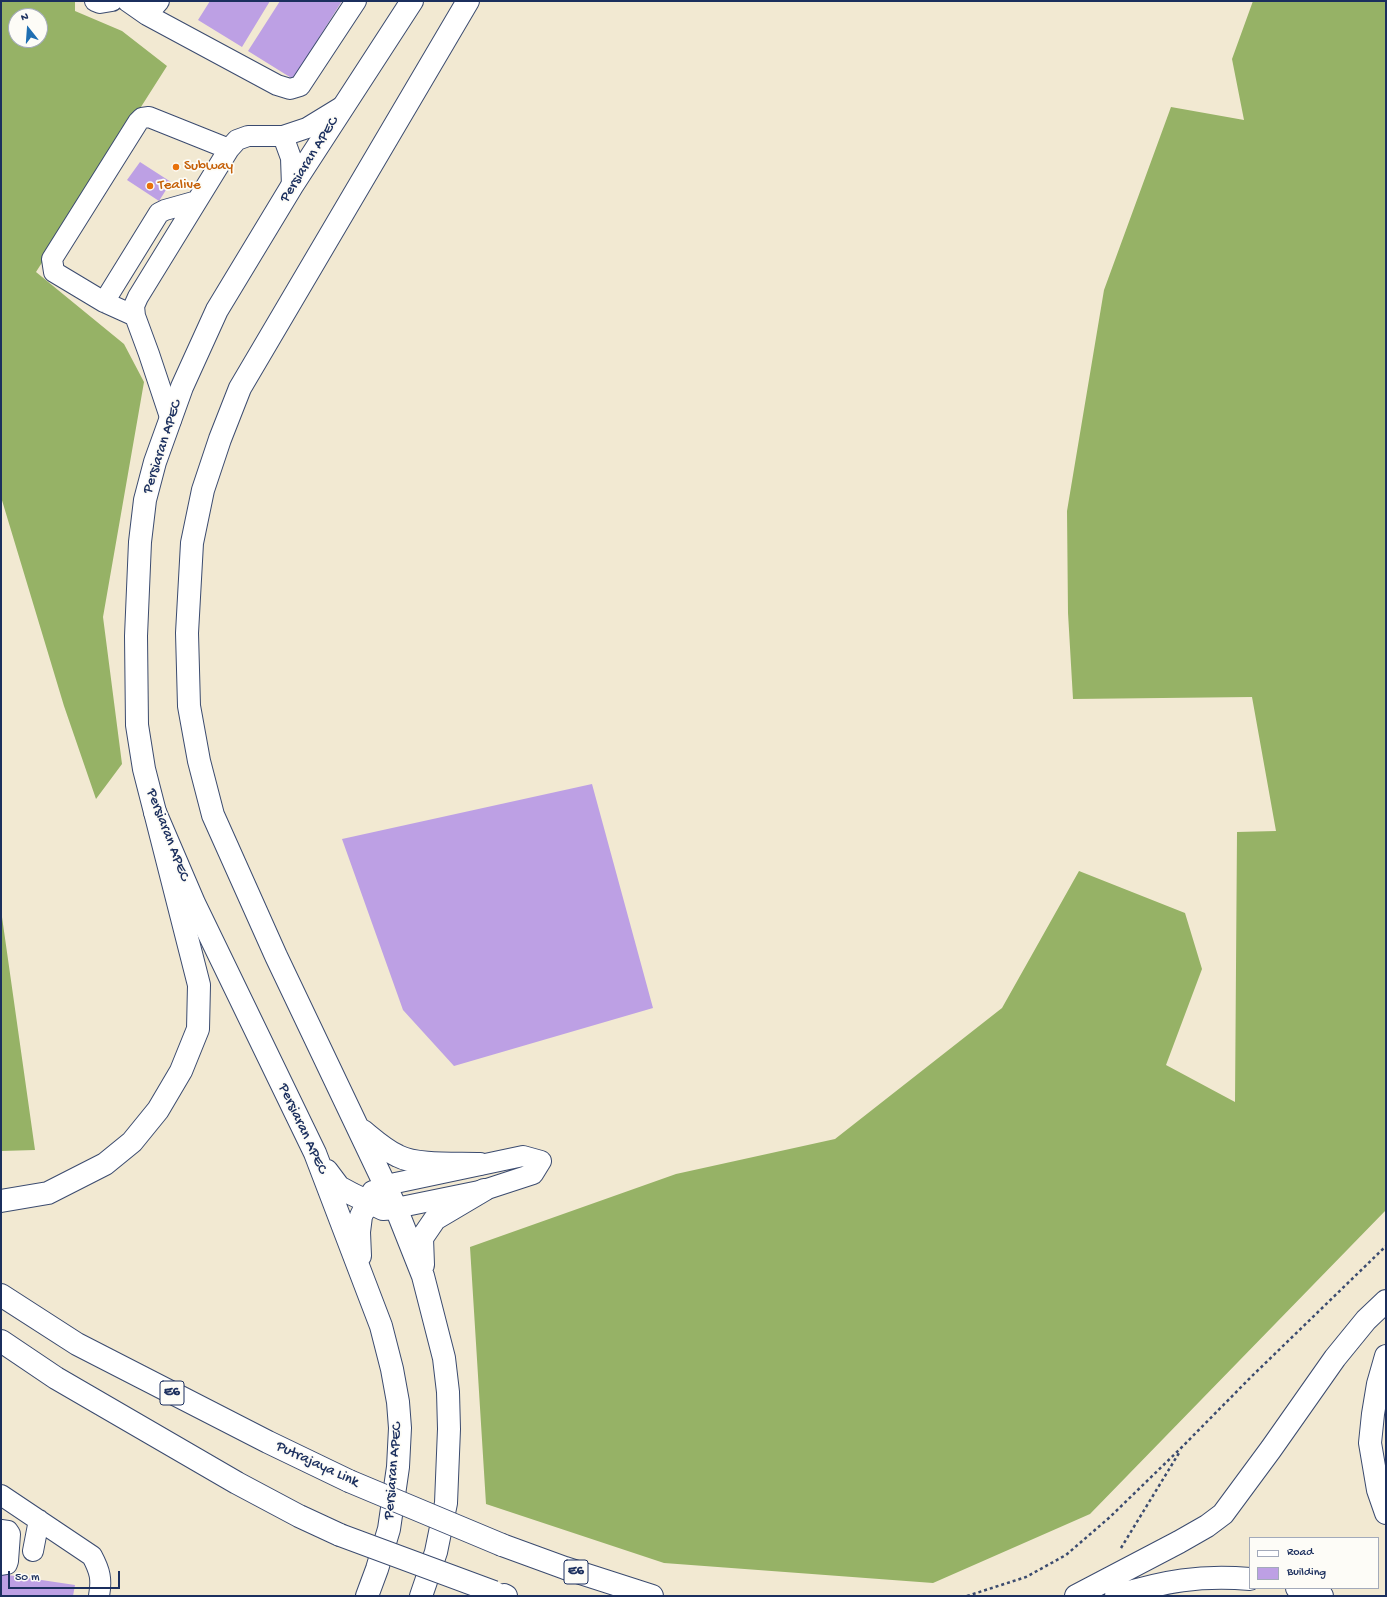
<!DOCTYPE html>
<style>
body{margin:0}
#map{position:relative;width:1387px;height:1597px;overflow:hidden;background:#f2e9d2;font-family:"Gochi Hand",sans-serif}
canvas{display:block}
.frame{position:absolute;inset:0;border:2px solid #1b2f5e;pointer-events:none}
.legend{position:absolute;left:1249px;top:1537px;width:130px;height:52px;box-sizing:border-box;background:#fdfcf7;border:1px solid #a3aaba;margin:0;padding:5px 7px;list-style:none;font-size:12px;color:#1b2f5e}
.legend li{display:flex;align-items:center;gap:8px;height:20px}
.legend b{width:20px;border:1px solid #a3aaba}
.north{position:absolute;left:8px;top:8px;width:40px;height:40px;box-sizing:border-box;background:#fdfcf7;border:1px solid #a3aaba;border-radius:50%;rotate:343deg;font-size:11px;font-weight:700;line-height:16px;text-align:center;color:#1b2f5e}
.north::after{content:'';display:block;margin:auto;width:14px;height:18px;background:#1f6fb2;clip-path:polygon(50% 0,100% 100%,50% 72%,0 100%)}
.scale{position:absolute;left:8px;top:1571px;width:112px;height:18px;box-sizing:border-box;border:2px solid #1b2f5e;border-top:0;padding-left:5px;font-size:12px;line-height:14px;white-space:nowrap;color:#1b2f5e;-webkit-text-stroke:3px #fdfcf7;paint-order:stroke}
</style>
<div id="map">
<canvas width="1387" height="1597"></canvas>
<div class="frame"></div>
<ul class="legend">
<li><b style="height:5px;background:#fff"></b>Road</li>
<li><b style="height:11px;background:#bda0e4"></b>Building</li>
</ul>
<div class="north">N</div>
<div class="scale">50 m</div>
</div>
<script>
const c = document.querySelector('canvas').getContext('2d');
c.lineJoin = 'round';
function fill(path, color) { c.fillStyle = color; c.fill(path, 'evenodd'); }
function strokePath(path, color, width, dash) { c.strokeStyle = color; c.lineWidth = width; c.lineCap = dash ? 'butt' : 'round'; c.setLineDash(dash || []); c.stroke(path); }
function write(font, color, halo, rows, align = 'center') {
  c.font = font + ' "Gochi Hand",sans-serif'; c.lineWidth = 3.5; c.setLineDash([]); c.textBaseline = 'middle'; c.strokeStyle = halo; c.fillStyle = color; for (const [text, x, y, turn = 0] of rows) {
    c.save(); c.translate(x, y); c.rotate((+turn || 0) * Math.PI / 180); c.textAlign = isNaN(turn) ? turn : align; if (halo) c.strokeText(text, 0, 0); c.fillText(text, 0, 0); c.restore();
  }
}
const forest = new Path2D(`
 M1,1H75V11L122,31L167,66L36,272L124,344L144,382L103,617L122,764L96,799L64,706L1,497ZM16,16H40V40H16Z
 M1253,1H1386V1210L1090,1514L933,1583L664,1563L486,1504L470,1247L676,1174L835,1139L1002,1008L1079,871L1185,913L1202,969L1166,1065L1235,1102L1237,832L1276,831L1252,697L1073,699L1068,613L1067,511L1104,290L1171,107L1244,120L1232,59Z
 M1,910L35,1150L1,1151Z`);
const building = new Path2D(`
 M210,1H270L242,47L198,20Z
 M280,1H342L293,79L248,51Z
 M140,162L171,182L159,201L127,180Z
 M592,784L653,1008L454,1066L403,1010L342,839Z
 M1,1574L75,1585L73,1596H1Z`);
const path = new Path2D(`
 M1121,1548L1179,1453
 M967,1596L1026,1577L1066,1555L1110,1517L1181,1448L1251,1377L1386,1246`);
const minor = new Path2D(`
 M95,1L100,3L112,1
 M127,1L147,15L277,85L290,89L300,86L356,1
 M147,15L159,1
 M292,186L291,158L283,136L307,128L343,106
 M104,302L159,213L165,210L197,201
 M135,316L104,302L54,272L52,259L138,122L142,118L149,117L229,149
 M171,420L149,354L135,316L134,306L138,297L229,149L237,140L248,136H283
 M386,1185L523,1156L541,1161L533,1174L484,1190L396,1208
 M1,1495L92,1556C100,1571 102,1579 99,1596
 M1,1530L8,1531L10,1534L8,1561L7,1564L1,1565
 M33,1551L39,1520`);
const major = new Path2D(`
 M363,1131C374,1140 385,1150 398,1156C417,1166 458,1163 480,1164
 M327,1171L339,1187L352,1194L383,1209L396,1208
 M360,1256L359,1232L361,1216L373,1192L376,1191
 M423,1265L422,1238L435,1219L484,1190
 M367,1596L377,1569L389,1529L398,1467L400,1428L398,1402L392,1369L381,1326L315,1153L194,903L155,812L144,769L137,725L136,636L140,542L145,500L155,462L182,387L217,310L292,186L412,1
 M421,1596L436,1552L446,1503L449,1429L448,1392L444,1358L423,1276L396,1208L276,956L213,815L199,761L189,706L187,633L192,543L203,490L220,439L240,388L468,1`);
const highway = new Path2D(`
 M1,1201L48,1193L105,1164L132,1142L158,1110L181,1071L198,1029L199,985L155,812
 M1,1295L77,1344L268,1442L349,1481
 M1,1341L56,1378L237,1483L299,1516L340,1535
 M1386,1356L1378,1384L1373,1414L1370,1443L1378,1490L1386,1513
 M502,1545L565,1568L652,1596
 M1297,1588L1322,1596
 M504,1595L506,1596
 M1076,1596L1179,1542L1207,1526L1223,1514L1271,1449L1335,1358L1366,1320L1386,1301
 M1116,1596C1165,1581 1199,1575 1250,1579`);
const highwayBridge = new Path2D(`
 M349,1481L502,1545
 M340,1535L494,1592`);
const markers = [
 [176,167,4,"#e8710a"],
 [150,186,4,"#e8710a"]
];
const shields = [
 [172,1393,24],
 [576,1572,24]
];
const shieldNames = [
 ["E6",172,1393],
 ["E6",576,1572]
];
const streetNames = [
 ["Persiaran APEC",310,160,-58],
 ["Persiaran APEC",163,447,-72],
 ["Persiaran APEC",167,835,69],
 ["Persiaran APEC",302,1129,65],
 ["Putrajaya Link",317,1465,25],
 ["Persiaran APEC",394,1471,-85]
];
const foodNames = [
 ["Subway",184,167],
 ["Tealive",158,186]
];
fill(forest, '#96b266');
fill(building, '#bda0e4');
strokePath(minor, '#3b4b6f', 22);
strokePath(major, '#3b4b6f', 24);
strokePath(highway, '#3b4b6f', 24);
strokePath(path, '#3b4b6f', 2.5, [3, 3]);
strokePath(minor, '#fff', 20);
strokePath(major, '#fff', 22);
strokePath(highway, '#fff', 22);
strokePath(highwayBridge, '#3b4b6f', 24, []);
strokePath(highwayBridge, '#fff', 22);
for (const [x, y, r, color] of markers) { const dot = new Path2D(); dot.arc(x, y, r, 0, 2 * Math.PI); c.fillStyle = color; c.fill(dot); strokePath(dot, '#fdfcf7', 1.5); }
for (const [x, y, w] of shields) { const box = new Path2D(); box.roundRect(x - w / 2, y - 12, w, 24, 3); c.fillStyle = '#fdfcf7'; c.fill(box); strokePath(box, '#1b2f5e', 1); }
write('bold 14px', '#1b2f5e', null, shieldNames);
write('15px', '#1b2f5e', '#fdfcf7', streetNames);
write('15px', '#c56008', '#fdfcf7', foodNames, 'left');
</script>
